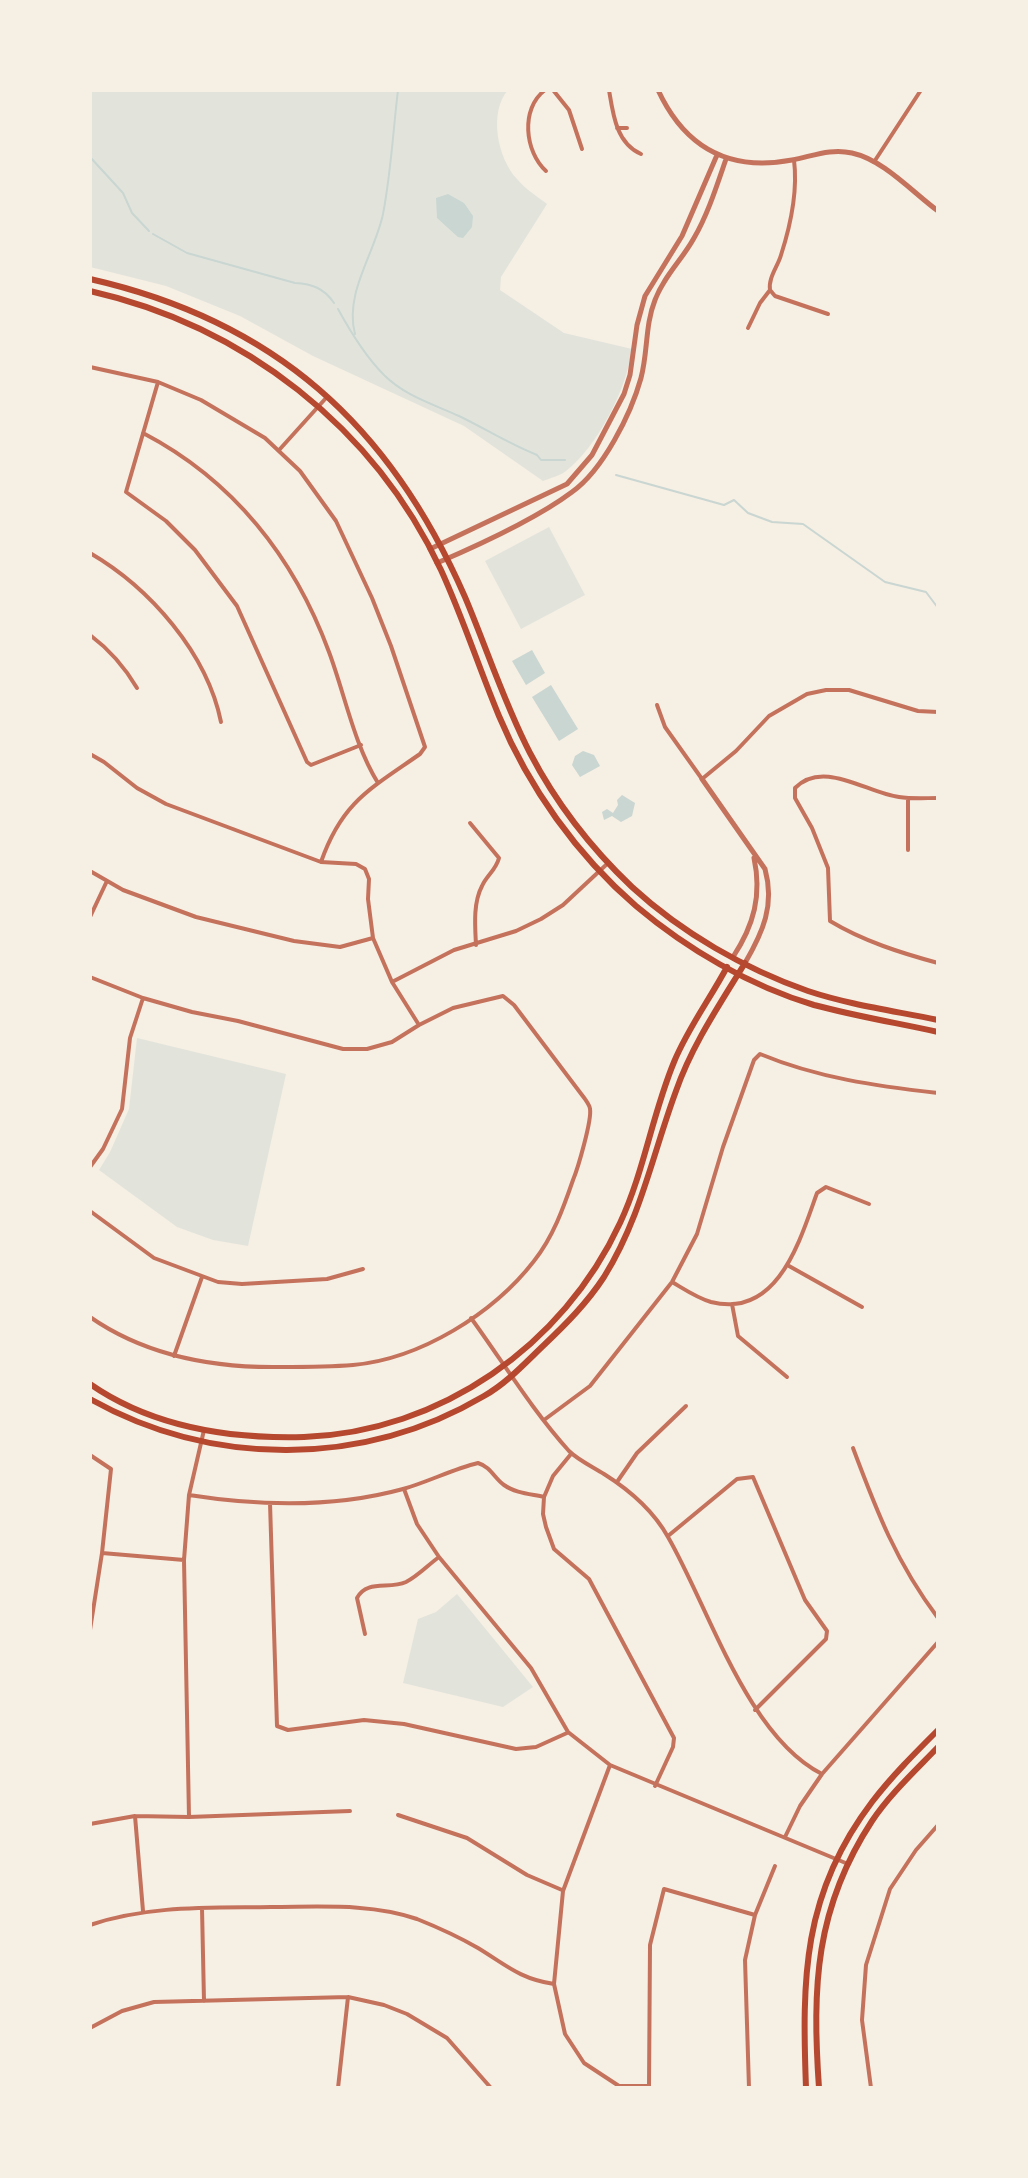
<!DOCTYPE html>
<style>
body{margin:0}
#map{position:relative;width:1028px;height:2178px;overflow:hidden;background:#f6efe4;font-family:Bitter,serif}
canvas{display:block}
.frame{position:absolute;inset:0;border:92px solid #f6efe4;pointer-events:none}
</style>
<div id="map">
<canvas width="1028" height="2178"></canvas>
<div class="frame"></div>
</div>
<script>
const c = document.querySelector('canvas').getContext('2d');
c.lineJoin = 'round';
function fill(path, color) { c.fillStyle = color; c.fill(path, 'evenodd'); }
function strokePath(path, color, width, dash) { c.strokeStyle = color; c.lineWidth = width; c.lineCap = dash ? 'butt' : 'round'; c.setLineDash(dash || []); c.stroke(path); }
const green = new Path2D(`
 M90,90H508C488,113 498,159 517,179C525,189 537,196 547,204L501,277L500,290L564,333L632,349C627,388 598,446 566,471C560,476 550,478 543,481L464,426L313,356L240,316L166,286L90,267Z
 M549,527L585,595L521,629L485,561Z
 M137,1038L286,1074L248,1246L213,1240L177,1227L99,1170L110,1152L129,1109Z
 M457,1594L533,1687L503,1707L403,1683L418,1619L436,1612Z`);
const water = new Path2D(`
 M448,194L464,203L473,216L472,227L463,238L458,237L437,218L436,198Z
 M532,650L545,673L526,685L512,661Z
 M551,685L578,729L559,741L532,697Z
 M583,751L594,755L600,766L580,777L572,765L575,756Z
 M622,795L635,803L632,816L621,822L612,816L604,820L602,812L607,809L613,813L618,805L617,800Z`);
const stream = new Path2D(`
 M90,157L123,193L132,213L149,231
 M153,234L187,253L295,283C312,284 324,288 334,303
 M338,309C350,331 366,357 384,375C405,396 433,404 459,416C486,429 509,444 537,455L541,460H565
 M355,334C344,293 375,253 383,214C391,173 393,131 398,90
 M616,475L724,505L734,500L748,513L772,522L803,524L885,582L926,592L938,608`);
const minor = new Path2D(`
 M545,90C520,109 525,152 546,171
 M553,90L569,110L582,149
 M609,90C613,114 616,143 641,154
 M617,128H627
 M874,162L921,90
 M770,290L775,296L828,314
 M748,328L760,303L770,290C768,278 778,266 781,255C791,224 798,192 794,160
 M90,367L158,382L201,400L265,438L300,471L336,521L372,598L391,646L425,747L420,754C370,789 342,802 321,862
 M158,382L126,492L166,521L195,550L237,606L307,762L311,765L361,745
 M143,433C233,480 294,557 329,652C345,695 354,744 378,783
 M280,449L326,398
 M90,553C150,588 207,653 221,722
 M90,635C110,650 124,666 137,688
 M657,705L665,727L702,779L736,751L769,716L807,694L826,690H849L918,711L938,712
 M90,754L104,762L137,788L166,804L321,862L356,864L365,869L369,879L368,899L373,938L392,982L419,1025
 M938,798C925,798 912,799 899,797C867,793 823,759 795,788V798L812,828L828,868L830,921C863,941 901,953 938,963
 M470,823L499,858C496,870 487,875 482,886C473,903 475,926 476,945
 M908,850V798
 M90,871L123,890L196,917L294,941L340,947L373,938
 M90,917L106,883
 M90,977L143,998L192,1012L238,1021L343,1049H367L392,1042L419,1025L453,1008L503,996L514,1005L585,1099C587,1102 590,1106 590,1109C592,1120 578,1168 573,1180C563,1209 553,1237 534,1261C493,1314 420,1359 353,1365C329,1367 305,1367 280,1367C214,1368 146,1356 90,1317
 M392,982L454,950L516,931L541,919L563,905L607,864
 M90,1167L103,1149L122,1109L130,1038L143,998
 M90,1211L154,1258L218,1282L242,1284L327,1279L363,1269
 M789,1266L862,1307
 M672,1282C684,1289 697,1298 711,1302C778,1319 800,1240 817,1193L826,1187L869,1204
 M732,1304L738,1336L787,1377
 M471,1318C503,1362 532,1410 569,1451C578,1460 593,1467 604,1474C631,1491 653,1510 668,1537C709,1608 747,1736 822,1774
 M174,1356L202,1277
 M544,1420L590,1386L672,1282L697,1234L723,1147L754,1060L760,1054C818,1078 876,1086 938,1093
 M853,1448C877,1512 896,1562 938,1618
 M571,1454L553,1476L544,1497L543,1514L546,1527L554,1549L589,1579L674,1738L673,1747L655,1786
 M90,1455L111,1469L102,1553L90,1630
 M617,1482L637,1453L686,1406
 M404,1489L417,1524L439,1557L531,1668L568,1732L610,1765L848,1864
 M189,1495C259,1506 334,1508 403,1489C428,1482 453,1469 478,1463C491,1467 494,1478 504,1485C515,1493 531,1494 544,1497
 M270,1503L277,1726L288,1730L364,1720L404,1724L516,1749L536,1747L567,1733
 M668,1536L737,1479L753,1477L805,1600L827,1631L826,1639L755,1710
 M102,1553L184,1560
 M365,1634L357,1598C367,1579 389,1590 406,1582C418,1576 428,1565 439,1557
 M610,1765L563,1891L554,1984L565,2034L584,2063L619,2086H649
 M398,1815L467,1838L527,1875L562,1890
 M135,1816L143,1911
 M189,1817L184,1560L189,1495L204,1430
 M90,1824L135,1816L189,1817L350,1811
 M785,1837L800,1806L822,1774L938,1642
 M202,1908L204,2001
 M90,1925C149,1905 210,1908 271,1907C320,1907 371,1903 417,1919C437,1927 459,1937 478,1948C506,1965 520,1979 554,1984
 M90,2028L122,2011L154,2002L348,1997L384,2005L407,2014L447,2038L491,2088
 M649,2086L650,1945L664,1889L755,1915
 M338,2088L348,1997
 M749,2088L745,1960L755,1915L775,1866
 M871,2088L862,2020L866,1965L890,1889L916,1850L938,1825`);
const tertiary = new Path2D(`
 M658,90C685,148 729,172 792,160C813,156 831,148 852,153C884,160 912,192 938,211
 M430,549L567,484L592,455L624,394L630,375L637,325L645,296L682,236L717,155
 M437,563C479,545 536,519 572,492C603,470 631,414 641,378C648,352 645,325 655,300C664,276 682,260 694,238C708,214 717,185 726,159
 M702,779L765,869C775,905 763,932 745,963
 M733,957C754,925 762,895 754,858`);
const secondary = new Path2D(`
 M806,2088C802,1979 802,1894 872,1802C892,1776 915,1753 938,1730
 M819,2088C812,1987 815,1908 872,1821C890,1794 915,1771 938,1747`);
const primary = new Path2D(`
 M90,279C275,321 390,425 465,597C487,649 504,703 530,753C556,803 592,849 632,887C682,933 745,969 808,991C850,1005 895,1011 938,1020
 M90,291C244,326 374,427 441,570C463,618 479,668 499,716C529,788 577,855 636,906C687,949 750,986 814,1005C855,1016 897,1023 938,1032
 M90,1384C152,1427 231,1439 304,1437C440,1432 563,1346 620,1223C644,1172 652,1115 674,1062C688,1028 710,999 727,967
 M90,1399C212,1467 362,1468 484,1396C507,1383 525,1363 544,1345C566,1324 587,1303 604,1277C641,1217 652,1156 676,1091C692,1045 720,1004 745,963`);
fill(green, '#e2e4dc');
fill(water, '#c9d6d2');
strokePath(stream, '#c9d6d2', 2);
strokePath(minor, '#c5725c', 4);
strokePath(tertiary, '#c5725c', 5);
strokePath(secondary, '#b5482f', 6);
strokePath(primary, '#b5482f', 6);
</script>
